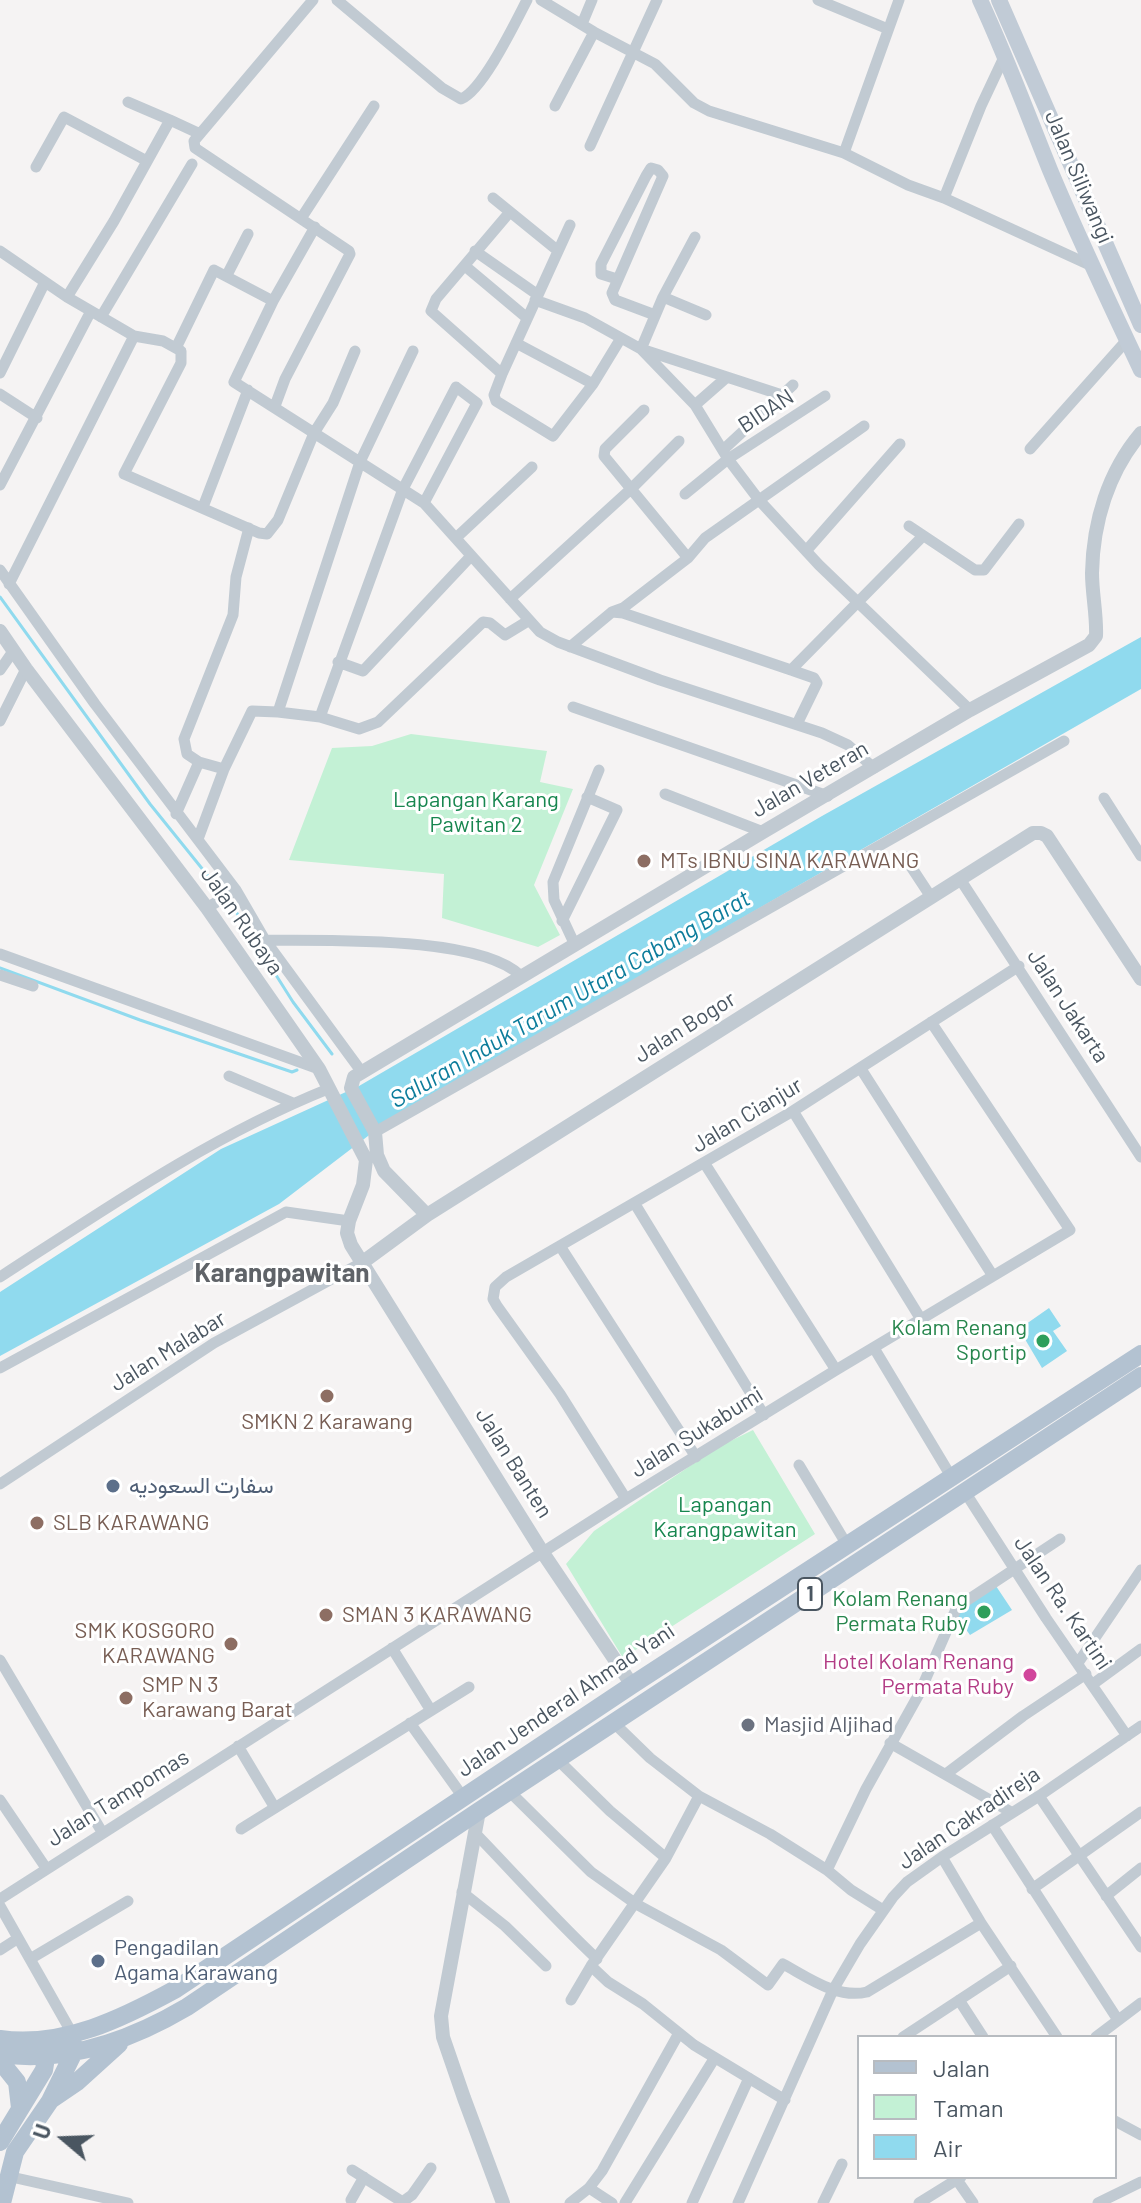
<!DOCTYPE html>
<meta charset="utf-8">
<style>
body{margin:0}
#map{position:relative;width:1141px;height:2203px;overflow:hidden;background:#f5f3f3;font-family:Barlow,sans-serif}
canvas{display:block}
.legend{position:absolute;left:857px;top:2035px;width:260px;height:144px;box-sizing:border-box;background:#fff;border:2px solid #b7bbc0;margin:0;padding:10px 14px;list-style:none;font-size:24px;color:#4a5661}
.legend li{display:flex;align-items:center;gap:16px;height:40px}
.legend b{width:40px;border:2px solid #b7bbc0}
.north{position:absolute;left:24px;top:2099px;width:80px;height:80px;-webkit-text-stroke:6px #fff;paint-order:stroke;rotate:289deg;font-size:22px;font-weight:700;line-height:32px;text-align:center;color:#4a5661}
.north::after{content:'';display:block;margin:auto;width:28px;height:36px;background:#4a5661;clip-path:polygon(50% 0,100% 100%,50% 72%,0 100%)}
</style>
<div id="map">
<canvas width="1141" height="2203"></canvas>
<ul class="legend">
<li><b style="height:10px;background:#b3c2d1"></b>Jalan</li>
<li><b style="height:22px;background:#c3f1d5"></b>Taman</li>
<li><b style="height:22px;background:#90daee"></b>Air</li>
</ul>
<div class="north">U</div>
</div>
<script>
const c = document.querySelector('canvas').getContext('2d');
c.lineJoin = 'round';
function fill(path, color) { c.fillStyle = color; c.fill(path, 'evenodd'); }
function strokePath(path, color, width, dash) { c.strokeStyle = color; c.lineWidth = width; c.lineCap = dash ? 'butt' : 'round'; c.setLineDash(dash || []); c.stroke(path); }
function write(font, color, halo, rows, align = 'center') {
  c.font = font + ' Barlow,Vazirmatn,sans-serif'; c.lineWidth = 6; c.setLineDash([]); c.textBaseline = 'middle'; c.strokeStyle = halo; c.fillStyle = color; for (const [text, x, y, turn = 0] of rows) {
    c.save(); c.translate(x, y); c.rotate((+turn || 0) * Math.PI / 180); c.textAlign = isNaN(turn) ? turn : align; if (halo) c.strokeText(text, 0, 0); c.fillText(text, 0, 0); c.restore();
  }
}
const green = new Path2D(`
 M411,734L547,751L540,782L573,789L534,885L560,935L538,947L442,918L444,874L289,860L332,748L372,746Z
 M753,1430L815,1534L623,1658L566,1564L594,1531L718,1447Z`);
const water = new Path2D(`
 M1141,637V689L385,1123L279,1204L0,1356V1292L221,1149L359,1086L822,816Z
 M1049,1308L1061,1326L1053,1331L1067,1351L1042,1368L1019,1329Z
 M996,1586L1012,1610L970,1635L955,1614Z`);
const stream = new Path2D(`
 M0,597L150,804L233,907L293,1002L332,1054
 M0,968L140,1020L292,1072L297,1070`);
const minor = new Path2D(`
 M337,0L442,88L461,99C483,90 515,23 527,0
 M541,0L594,32L655,64L694,103L709,111L844,153L908,185L944,198L1092,266
 M818,0L888,29
 M582,24L592,0
 M128,102L170,120
 M555,106L594,32
 M590,146L657,0
 M844,153L899,0
 M36,167L64,117L147,161
 M493,198L557,250
 M944,198L981,106L1005,55
 M302,217L374,106
 M570,225L502,374L494,395L496,401L553,436L593,384L621,338
 M315,227L273,301L234,382L424,503L540,632L558,642L660,680L822,733L848,745L874,768
 M695,237L663,297L641,349L695,405L728,459L759,500L819,565L970,710
 M0,251L67,297L134,336L163,341L181,351V363L124,474L259,533L267,534L278,520L314,433L333,403L355,351
 M475,251L538,295
 M465,266L527,318
 M227,275L248,234
 M617,279L601,274V264L646,176L651,168L658,170L663,176L612,293L615,300L655,315
 M67,297L114,221L170,120L198,133
 M663,297L706,315
 M535,300L585,318L641,349L782,395
 M101,317L192,164
 M516,343L593,384
 M176,348L214,270L273,301
 M0,373L45,282
 M502,374L431,311L436,299L509,213
 M0,394L37,418
 M695,405L727,377
 M275,406L285,379L350,254L349,251L195,148L194,141L313,0
 M644,410L605,449L604,456L688,558L705,538L864,426
 M724,449L793,385
 M1030,449L1127,340
 M0,485L91,311
 M685,494L728,459L825,396
 M203,507L248,390
 M909,526L975,570H984L1019,524
 M457,537L532,467
 M806,551L900,444
 M0,570L95,704L236,890L265,940L361,1071
 M9,584L134,336
 M510,599L632,488L679,441
 M612,612L623,608L688,558
 M570,647L612,612L623,613L791,670L814,678L817,683L797,724
 M338,662L363,671L471,556
 M0,670L14,650
 M791,670L923,536
 M573,707L828,796
 M278,712L360,462L413,351
 M320,717L403,489L456,387L477,403L424,503
 M0,721L26,669
 M224,769L199,762L187,754L184,739L233,615L236,577L249,528
 M665,794L763,832
 M1104,798L1141,856
 M176,814L199,762
 M198,839L224,769L252,711L278,712L320,717L359,729L378,722L483,622L490,623L505,635L528,621
 M904,856L931,897
 M960,879L1141,1157
 M207,908L236,890
 M562,921L617,810L587,797
 M265,940C324,941 480,935 521,976
 M574,943L554,900L553,882L599,770
 M0,954L319,1069
 M0,975L33,986
 M861,1069L993,1276
 M229,1076L293,1103
 M793,1111L922,1321
 M375,1132L1064,741
 M705,1164L836,1370
 M635,1204L764,1415
 M560,1246L696,1457
 M0,1277C105,1209 211,1136 328,1089
 M874,1348L952,1478
 M0,1368L286,1212L349,1221
 M799,1465L847,1545
 M0,1484L214,1343L363,1262
 M965,1492L1046,1618L1127,1736
 M626,1499L560,1394L497,1306L493,1299L495,1287L506,1277L793,1111L1019,966
 M392,1648L430,1709
 M0,1660L102,1832
 M1078,1663L1141,1570
 M1093,1684L1141,1649
 M410,1723L463,1797
 M614,1723L650,1758L699,1796L770,1834L827,1870L851,1890L883,1910
 M890,1743L1011,1812
 M238,1746L275,1808
 M558,1760L610,1811L666,1858
 M946,1774L1023,1716L1086,1674
 M509,1791L591,1872L636,1904L721,1950L768,1985L783,1964C809,1978 837,1999 867,1992L981,1923
 M699,1796L666,1858L591,1966L608,1982L643,2004L694,2045L785,2100
 M1039,1796L1141,1947
 M0,1800L46,1868
 M992,1825L1118,2020
 M241,1829L469,1687
 M475,1833C516,1875 554,1919 597,1959
 M942,1857L981,1923L1057,2037
 M827,1870L866,1789L919,1694L957,1607L1060,1539
 M1032,1889L1141,1812
 M462,1892L505,1926L546,1966
 M1106,1896L1141,1868
 M0,1899L626,1499L836,1370L1070,1230L931,1022
 M0,1906L73,2035
 M0,1950L17,1939
 M30,1959L128,1901
 M571,2000L591,1966
 M959,2000L983,2037
 M903,2037L1011,1966
 M1096,2037L1141,2003
 M1115,2121L1141,2135
 M352,2170L401,2201
 M7,2176L128,2203
 M957,2180L973,2203
 M589,2188L612,2203
 M351,2200L364,2177
 M401,2203L412,2195L431,2168
 M570,2203L589,2188L602,2171L679,2033
 M625,2203L714,2059
 M692,2203L749,2078
 M738,2203L833,1990L860,1944L893,1897L907,1882L942,1857L1039,1796L1141,1726
 M823,2203L842,2164
 M919,2203L961,2177
 M1098,2203L1141,2182`);
const tertiary = new Path2D(`
 M0,631L26,669L207,908L319,1069L366,1160L363,1185L349,1221L347,1233L351,1245L543,1553L632,1685
 M427,1215L384,1171L377,1155L375,1132L351,1088L354,1077L763,832L970,710L1089,645L1096,636C1097,615 1092,594 1092,573C1093,522 1108,472 1141,433
 M363,1262L427,1215L1033,833H1041L1047,836L1141,979
 M479,1811L441,2016L443,2037L464,2098L503,2203`);
const secondary = new Path2D(`
 M980,0C1006,56 1027,113 1050,170C1078,237 1110,304 1141,370
 M999,0L1141,325`);
const primary = new Path2D(`
 M0,2039C63,2048 123,2018 176,1989L632,1685L1141,1354
 M0,2054C67,2064 131,2040 187,2007L479,1811L1141,1376
 M0,2061L17,2082L20,2108
 M52,2099L77,2082L119,2044
 M0,2142L44,2070L48,2045
 M2,2203L15,2152L50,2101L74,2052L73,2044`);
const markers = [
 [644,861,8,"#8d6e63"],
 [1043,1341,8,"#2e9e5b"],
 [327,1396,8,"#8d6e63"],
 [113,1486,8,"#5c6f8a"],
 [37,1523,8,"#8d6e63"],
 [984,1612,8,"#2e9e5b"],
 [326,1615,8,"#8d6e63"],
 [231,1644,8,"#8d6e63"],
 [1030,1675,8,"#d1479c"],
 [126,1698,8,"#8d6e63"],
 [748,1725,8,"#6b7280"],
 [98,1961,8,"#5c6f8a"]
];
const shields = [
 [810,1594,24]
];
const shieldNames = [
 ["1",810,1594]
];
const streetNames = [
 ["Jalan Siliwangi",1079,177,67],
 ["BIDAN",766,411,-33],
 ["Jalan Veteran",810,779,-30],
 ["Jalan Rubaya",242,921,55],
 ["Jalan Jakarta",1068,1006,57],
 ["Jalan Bogor",685,1027,-32],
 ["Jalan Cianjur",747,1115,-31],
 ["Jalan Malabar",168,1351,-32],
 ["Jalan Sukabumi",697,1432,-32],
 ["Jalan Banten",514,1463,58],
 ["Jalan Ra. Kartini",1063,1603,56],
 ["Jalan Jenderal Ahmad Yani",566,1700,-34],
 ["Jalan Tampomas",118,1798,-32],
 ["Jalan Cakradireja",969,1818,-34]
];
const parkNames = [
 ["Lapangan Karang",476,800],
 ["Pawitan 2",476,825],
 ["Lapangan",725,1505],
 ["Karangpawitan",725,1530]
];
const educationNames = [
 ["MTs IBNU SINA KARAWANG",660,861],
 ["SMKN 2 Karawang",327,1422,"center"],
 ["SLB KARAWANG",53,1523],
 ["SMAN 3 KARAWANG",342,1615],
 ["SMK KOSGORO",215,1631,"right"],
 ["KARAWANG",215,1656,"right"],
 ["SMP N 3",142,1685],
 ["Karawang Barat",142,1710]
];
const leisureNames = [
 ["Kolam Renang",1027,1328],
 ["Sportip",1027,1353],
 ["Kolam Renang",968,1599],
 ["Permata Ruby",968,1624]
];
const serviceNames = [
 ["سفارت السعوديه",129,1486],
 ["Pengadilan",114,1948],
 ["Agama Karawang",114,1973]
];
const hotelNames = [
 ["Hotel Kolam Renang",1014,1662],
 ["Permata Ruby",1014,1687]
];
const worshipNames = [
 ["Masjid Aljihad",764,1725]
];
const waterNames = [
 ["Saluran Induk Tarum Utara Cabang Barat",570,999,-30]
];
const quarterNames = [
 ["Karangpawitan",282,1273]
];
fill(green, '#c3f1d5');
fill(water, '#90daee');
strokePath(stream, '#90daee', 3);
strokePath(minor, '#c1cad2', 11);
strokePath(tertiary, '#c1cad2', 14);
strokePath(secondary, '#c1cbd6', 16);
strokePath(primary, '#b3c2d1', 18);
for (const [x, y, r, color] of markers) { const dot = new Path2D(); dot.arc(x, y, r, 0, 2 * Math.PI); c.fillStyle = color; c.fill(dot); strokePath(dot, '#fff', 3); }
for (const [x, y, w] of shields) { const box = new Path2D(); box.roundRect(x - w / 2, y - 16, w, 32, 6); c.fillStyle = '#fff'; c.fill(box); strokePath(box, '#4a5661', 2); }
write('bold 20px', '#4a5661', null, shieldNames);
write('22px', '#4a5661', '#fff', streetNames);
write('22px', '#17864f', '#fff', parkNames);
write('22px', '#785e54', '#fff', educationNames, 'left');
write('22px', '#27864d', '#fff', leisureNames, 'right');
write('22px', '#4e5e75', '#fff', serviceNames, 'left');
write('22px', '#b23c85', '#fff', hotelNames, 'right');
write('22px', '#5b616d', '#fff', worshipNames, 'left');
write('italic 24px', '#0c7c9b', '#fff', waterNames);
write('bold 26px', '#5f6368', '#fff', quarterNames);
</script>
